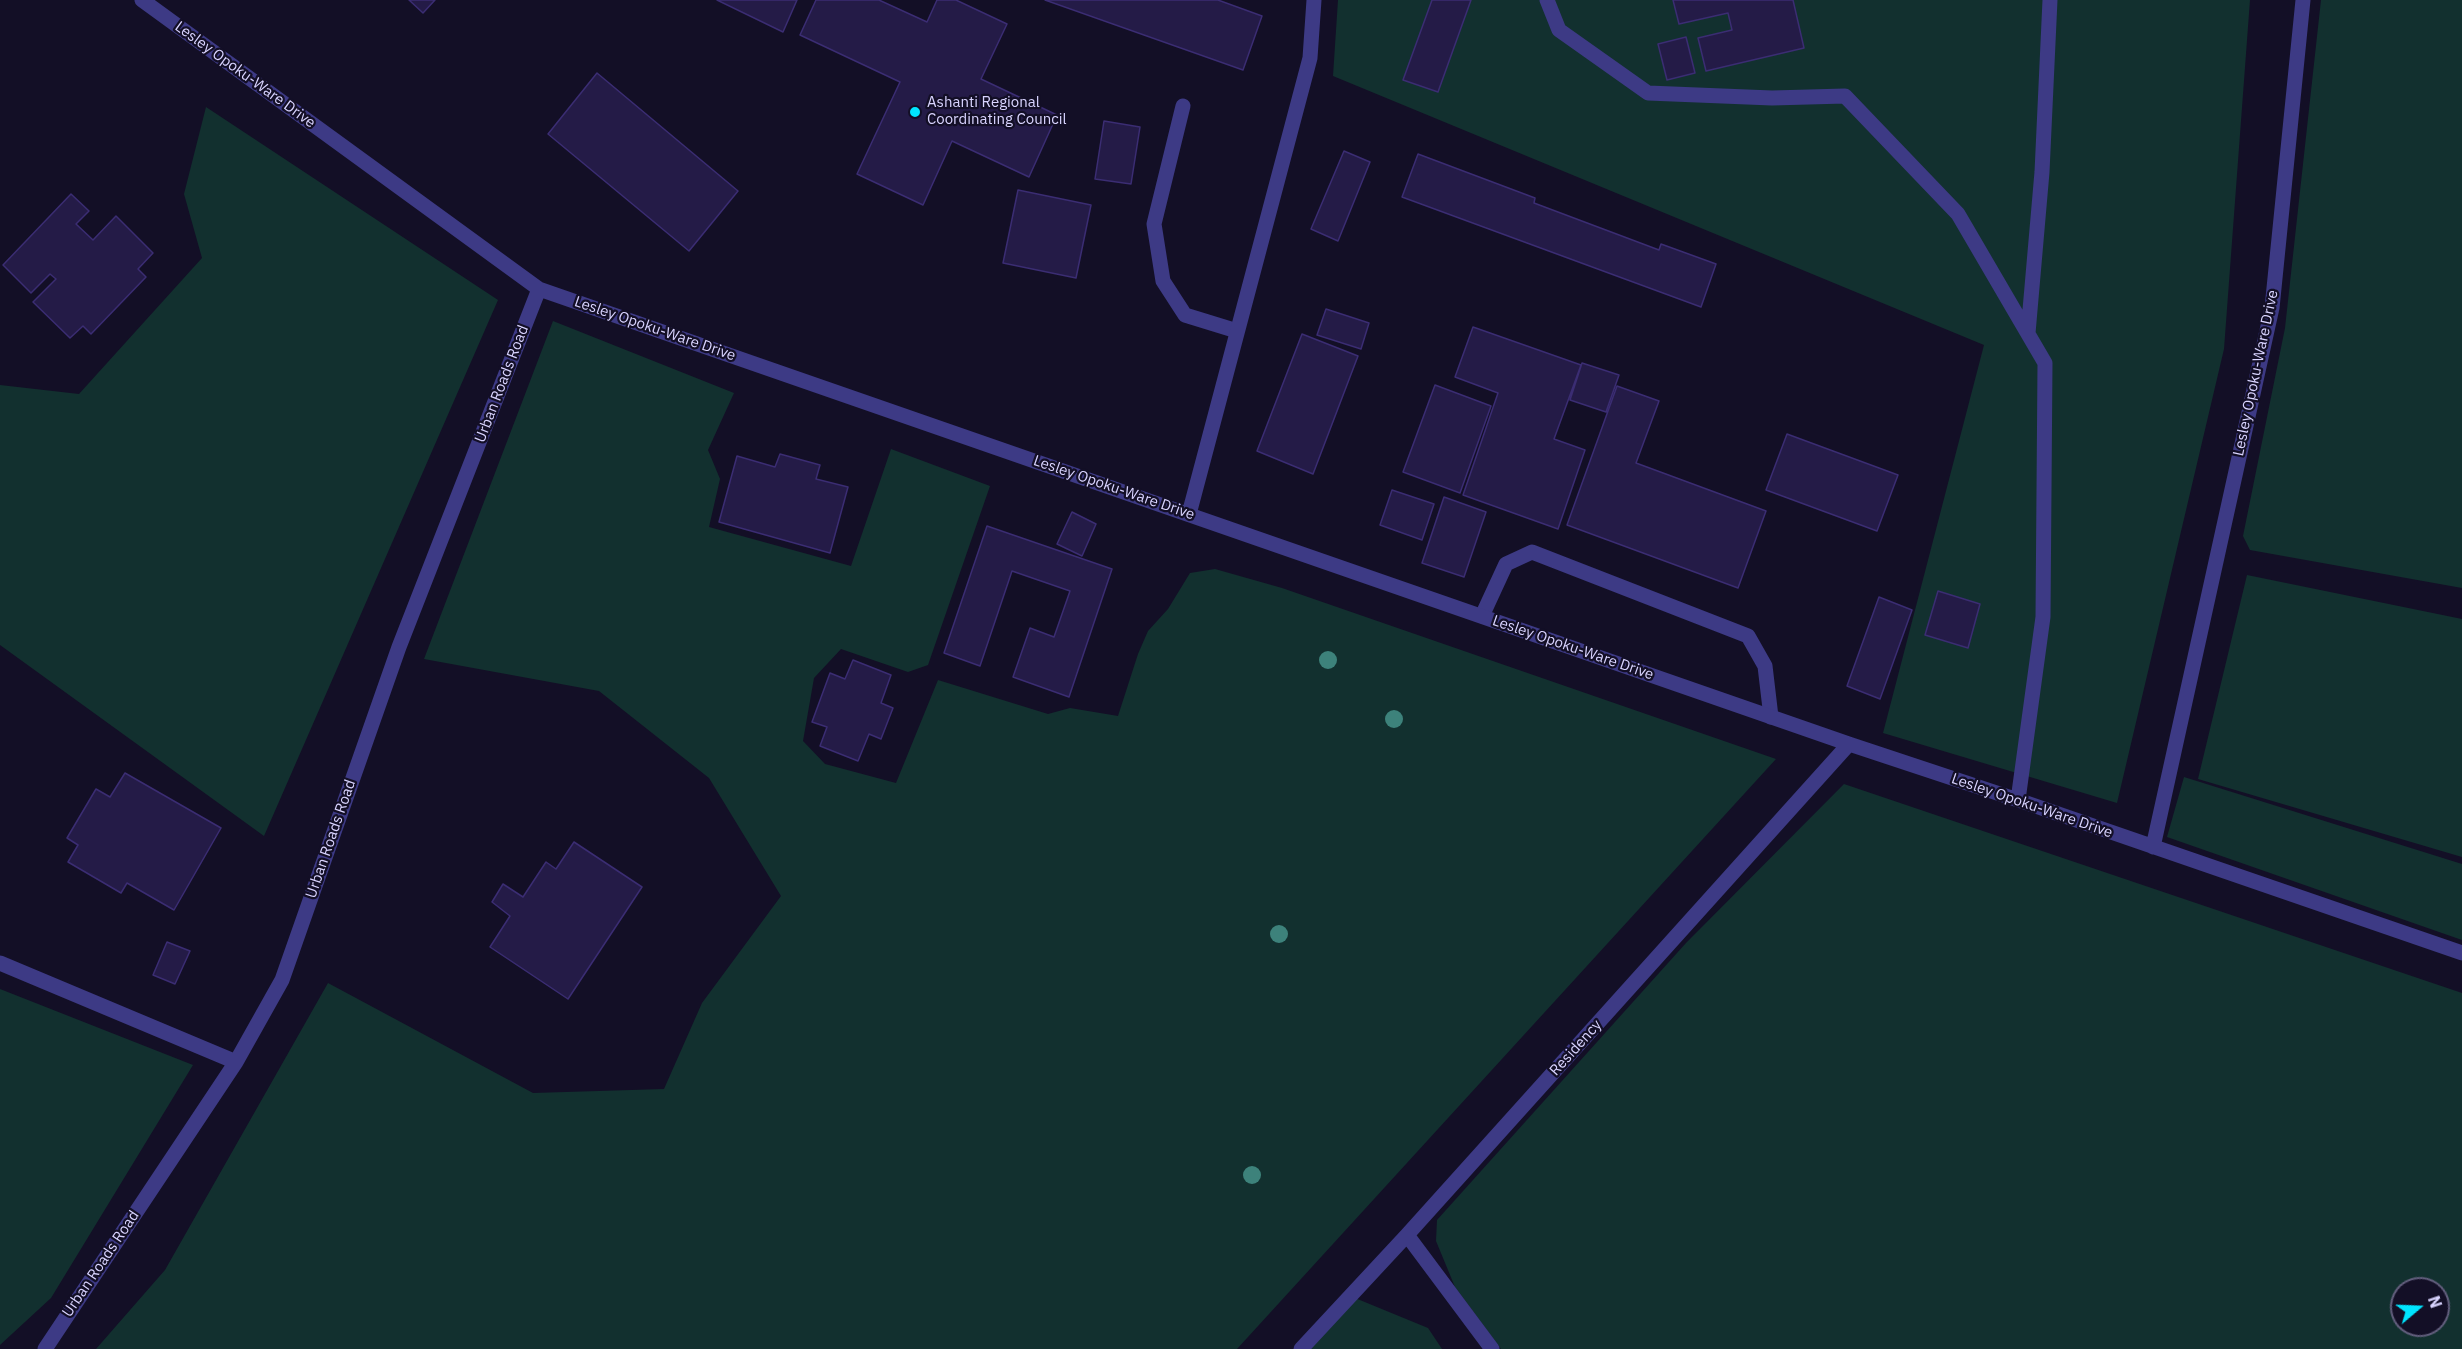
<!DOCTYPE html>
<style>
body{margin:0}
#map{position:relative;width:2462px;height:1349px;overflow:hidden;background:#130f26;font-family:"IBM Plex Sans",sans-serif}
canvas{display:block}
.north{position:absolute;left:2390px;top:1277px;width:60px;height:60px;box-sizing:border-box;background:#130f26;border:2px solid #625e7d;border-radius:50%;rotate:71deg;font-size:16px;font-weight:700;line-height:24px;text-align:center;color:#d9d4ff}
.north::after{content:'';display:block;margin:auto;width:21px;height:27px;background:#00e5ff;clip-path:polygon(50% 0,100% 100%,50% 72%,0 100%)}
</style>
<div id="map">
<canvas width="2462" height="1349"></canvas>
<div class="north">N</div>
</div>
<script>
const c = document.querySelector('canvas').getContext('2d');
c.lineJoin = 'round';
function fill(path, color) { c.fillStyle = color; c.fill(path, 'evenodd'); }
function strokePath(path, color, width, dash) { c.strokeStyle = color; c.lineWidth = width; c.lineCap = dash ? 'butt' : 'round'; c.setLineDash(dash || []); c.stroke(path); }
function write(font, color, halo, rows, align = 'center') {
  c.font = font + ' "IBM Plex Sans",sans-serif'; c.lineWidth = 4.5; c.setLineDash([]); c.textBaseline = 'middle'; c.strokeStyle = halo; c.fillStyle = color; for (const [text, x, y, turn = 0] of rows) {
    c.save(); c.translate(x, y); c.rotate((+turn || 0) * Math.PI / 180); c.textAlign = isNaN(turn) ? turn : align; if (halo) c.strokeText(text, 0, 0); c.fillText(text, 0, 0); c.restore();
  }
}
const green = new Path2D(`
 M1338,0H2250L2224,349L2117,803L1883,733L1984,345L1333,76Z
 M2321,0H2462V588L2250,550L2243,536L2285,328Z
 M206,107L498,300L264,836L0,645V385L79,394L202,258L184,194Z
 M553,321L734,393L708,450L720,479L709,527L851,566L891,449L990,486L928,665L908,672L841,649L814,678L803,741L825,764L896,783L938,680L1048,714L1070,708L1118,716L1138,654L1148,631L1168,609L1190,573L1215,569L1282,588L1776,759L1237,1349H96L165,1270L328,983L533,1093L664,1089L702,1003L781,896L709,778L599,691L424,659Z
 M2247,575L2462,619V857L2198,779Z
 M2184,777L2462,864V940L2167,837Z
 M1844,784L2462,993V1349H1501L1455,1287L1436,1241L1437,1220L1686,943ZM2402,1289H2438V1325H2402Z
 M0,989L193,1065L51,1298L0,1345Z
 M1355,1298L1428,1328L1442,1349H1310Z`);
const building = new Path2D(`
 M409,0H435L423,13Z
 M717,0H797L783,32Z
 M816,0H879L927,22L937,0H956L1007,24L981,79L1057,115L1029,177L952,141L923,205L857,174L900,82L800,35Z
 M1045,0H1218L1262,16L1243,70Z
 M1432,0H1471L1438,92L1403,80Z
 M1673,0H1793L1804,48L1706,71L1698,38L1732,30L1728,13L1679,24Z
 M1686,37L1695,73L1667,80L1658,44Z
 M597,73L738,191L689,251L548,134Z
 M1104,121L1140,127L1131,184L1095,179Z
 M1344,151L1370,162L1338,241L1311,229Z
 M1418,154L1535,198L1534,203L1659,250L1661,244L1716,264L1701,307L1402,197Z
 M1018,190L1091,205L1076,278L1003,263Z
 M71,194L89,211L76,224L93,240L116,216L153,253L138,269L146,277L91,334L83,326L70,338L33,302L56,279L50,274L31,293L3,265Z
 M1326,309L1369,323L1361,349L1317,335Z
 M1473,327L1581,365L1554,439L1585,450L1558,529L1463,495L1498,393L1455,377Z
 M1302,334L1358,356L1313,474L1257,451Z
 M1582,363L1619,375L1606,412L1570,400Z
 M1435,385L1491,406L1460,493L1403,472Z
 M1617,386L1659,401L1636,463L1766,511L1738,588L1567,525Z
 M1787,434L1898,475L1877,531L1766,490Z
 M780,454L820,465L816,479L848,487L830,553L719,522L737,456L775,467Z
 M1392,490L1434,504L1422,540L1380,525Z
 M1444,497L1486,512L1464,577L1422,563Z
 M1072,512L1096,524L1082,556L1057,544Z
 M987,526L1112,569L1069,697L1013,677L1030,628L1054,637L1070,591L1012,571L980,666L944,653Z
 M1938,591L1980,604L1968,648L1925,635Z
 M1879,597L1912,610L1880,699L1847,686Z
 M853,660L891,675L881,703L893,708L881,739L869,734L858,761L820,746L827,727L812,722L830,673L845,679Z
 M125,773L221,828L174,910L127,883L121,893L68,862L78,845L67,838L96,789L110,797Z
 M574,842L642,887L568,999L490,947L510,916L492,902L503,884L523,897L546,862L556,869Z
 M167,942L190,951L175,984L153,975Z`);
const service = new Path2D(`
 M1183,106L1154,224L1163,281L1185,315L1237,331
 M1482,616L1506,564L1532,552L1748,636L1765,666L1771,717`);
const minor = new Path2D(`
 M142,0L539,289L1849,744L2018,800L2462,953
 M1547,0L1559,30L1648,93L1772,98L1845,96L1958,214L2045,363L2043,617L2018,800
 M2028,333L2042,172L2050,0
 M1189,514L1310,58L1314,0
 M2153,847L2272,308L2303,0
 M0,963L236,1062
 M1407,1235L1492,1349
 M45,1349L236,1062L282,980L399,647L539,289
 M1301,1349L1407,1235L1849,744`);
const trees = [
 [1328,660],
 [1394,719],
 [1279,934],
 [1252,1175]
];
const markers = [
 [915,112,6,"#00e5ff"]
];
const streetNames = [
 ["Lesley Opoku-Ware Drive",245,75,36],
 ["Lesley Opoku-Ware Drive",655,329,19],
 ["Lesley Opoku-Ware Drive",2256,373,-78],
 ["Urban Roads Road",502,384,-69],
 ["Lesley Opoku-Ware Drive",1114,488,19],
 ["Lesley Opoku-Ware Drive",1573,648,19],
 ["Lesley Opoku-Ware Drive",2032,806,19],
 ["Urban Roads Road",331,839,-71],
 ["Residency",1576,1048,-48],
 ["Urban Roads Road",101,1264,-56]
];
const poiNames = [
 ["Ashanti Regional",927,103],
 ["Coordinating Council",927,120]
];
fill(green, '#12302f');
fill(building, '#241b47');
strokePath(building, '#3b2d73', 1.5);
strokePath(service, '#3d3a85', 15);
strokePath(minor, '#3d3a85', 15);
c.fillStyle = '#3d827b';
for (const [x, y] of trees) { c.beginPath(); c.arc(x, y, 9, 0, 2 * Math.PI); c.fill(); }
for (const [x, y, r, color] of markers) { const dot = new Path2D(); dot.arc(x, y, r, 0, 2 * Math.PI); c.fillStyle = color; c.fill(dot); strokePath(dot, '#130f26', 2); }
write('15px', '#d9d4ff', '#130f26', streetNames);
write('15px', '#d9d4ff', '#130f26', poiNames, 'left');
</script>
